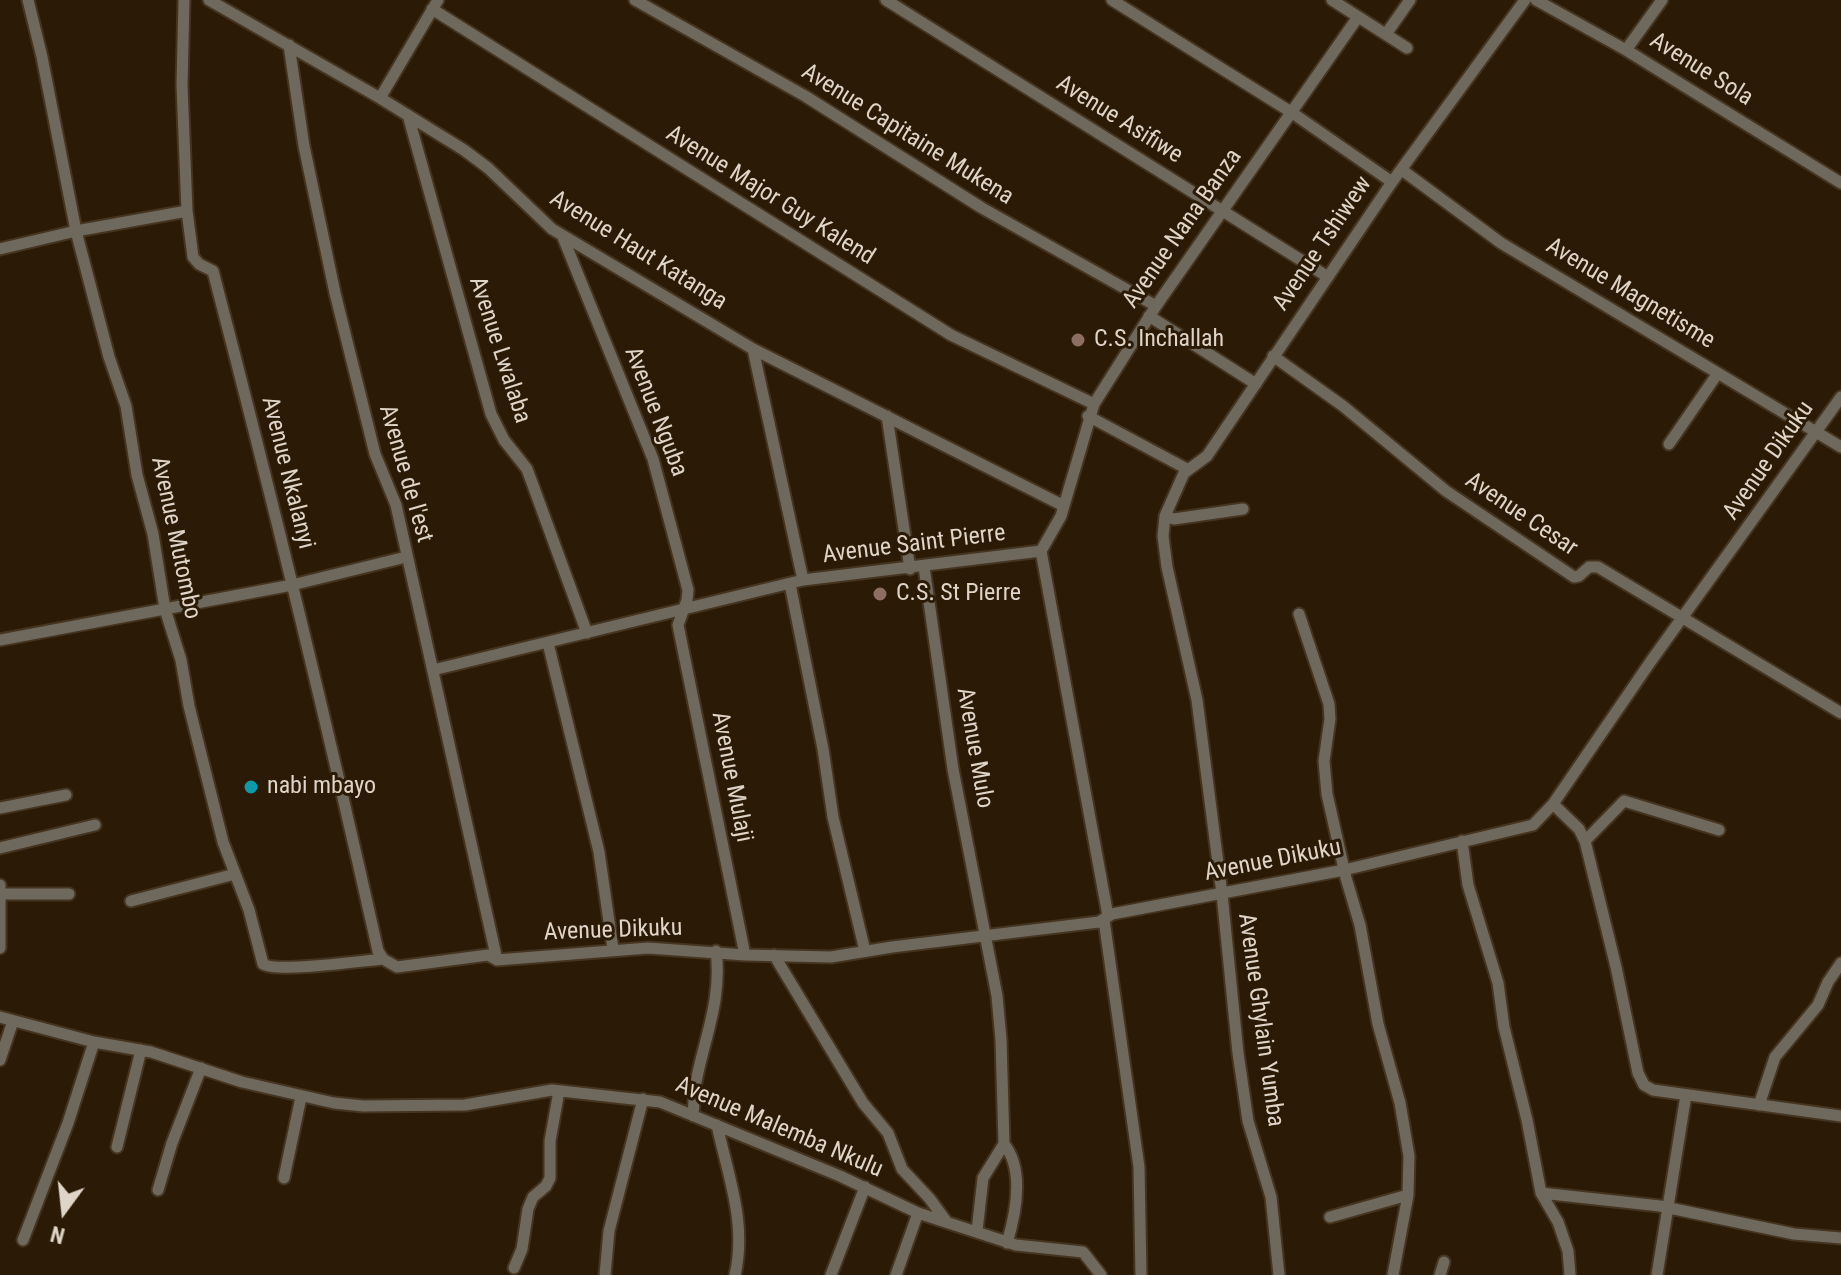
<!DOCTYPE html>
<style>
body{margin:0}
#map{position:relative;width:1841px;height:1275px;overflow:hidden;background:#2b1a05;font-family:"Roboto Condensed",sans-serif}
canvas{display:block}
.north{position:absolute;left:24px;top:1171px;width:80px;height:80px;-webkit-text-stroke:6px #2b1a05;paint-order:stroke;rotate:195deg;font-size:22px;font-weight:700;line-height:32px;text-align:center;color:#dfd4c8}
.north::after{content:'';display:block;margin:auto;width:28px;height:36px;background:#dfd4c8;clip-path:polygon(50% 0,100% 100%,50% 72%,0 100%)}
</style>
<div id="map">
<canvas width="1841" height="1275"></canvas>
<div class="north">N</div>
</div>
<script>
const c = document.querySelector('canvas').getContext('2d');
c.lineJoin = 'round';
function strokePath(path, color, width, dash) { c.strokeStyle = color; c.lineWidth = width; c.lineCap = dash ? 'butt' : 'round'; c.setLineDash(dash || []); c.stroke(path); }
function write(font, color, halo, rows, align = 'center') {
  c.font = font + ' "Roboto Condensed",sans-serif'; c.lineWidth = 6; c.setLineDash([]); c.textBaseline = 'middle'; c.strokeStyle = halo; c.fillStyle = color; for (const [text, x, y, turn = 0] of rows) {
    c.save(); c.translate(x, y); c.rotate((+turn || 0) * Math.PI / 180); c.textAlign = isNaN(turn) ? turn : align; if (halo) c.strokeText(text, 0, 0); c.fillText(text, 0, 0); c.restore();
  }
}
const minor = new Path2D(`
 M28,0L42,57L76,231L109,357L126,406L137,475L153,534L165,609L181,660L189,706L223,842L249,910L263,964C276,973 361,961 383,959
 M184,0L182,85L187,211L193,257L199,264L213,271C272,497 327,723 378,951L383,959
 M209,0L380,98L464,150L488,168L552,229L753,349L1064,506
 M635,0L805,96L982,208L1156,306
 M886,0L1328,277
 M1112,0L1291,112L1392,182
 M1332,0L1407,48
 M1536,0L1626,50L1841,183
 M432,9L951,335L1094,404
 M1386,34L1410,0
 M289,45L304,146L335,293L375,454L396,505L497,960
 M1626,50L1662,0
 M380,98L438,0
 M408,115L491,414L504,440L527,469L587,633
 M1402,170L1501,243L1841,447
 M562,235L653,459L688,590L687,600L678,625L745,955
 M0,249L76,231L187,211
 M1149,316L1256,384
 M753,349L803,580
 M1273,356L1343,406L1446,491L1574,577L1579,576L1589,567H1598L1841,713
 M887,416L910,569
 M1088,416L1187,469
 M1669,444L1718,373
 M1165,516L1174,519L1243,509
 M1041,551L1061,516L1094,404L1156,306L1358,17
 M1041,551L1108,916
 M924,567L953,769L997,996L1001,1040L1004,1144L983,1178L977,1231
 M790,584L823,749L833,817L865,951
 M1299,614L1329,704L1330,719L1324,761L1327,794L1346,878L1360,925L1378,1024L1400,1103L1409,1156L1408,1195L1393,1275
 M0,640L292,585L406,557
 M548,643L599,852L613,949
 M433,670L803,580L1041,551
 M1553,804L1579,829L1585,841L1616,967L1638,1073L1644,1085L1653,1090L1841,1116
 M0,808L66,795
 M1462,841L1468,885L1498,983L1504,1027L1527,1120L1541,1193L1558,1222L1568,1251L1570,1275
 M1585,841L1624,801L1719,830
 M0,848L95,825
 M0,885V948
 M2,894H69
 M131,901L235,874
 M1104,920L1139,1167L1141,1275
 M774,955L863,1103L888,1133L902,1169L930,1199L946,1221
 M383,959L397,967L488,955L497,960
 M497,960L648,948L745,955L831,957L892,947L1099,922L1112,914L1344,870L1533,825L1553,804L1651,661L1841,397
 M0,1017L94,1042L151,1052L242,1082L334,1103L363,1106L465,1105L552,1090L660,1102L840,1176L918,1213L1016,1245L1083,1252L1101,1275
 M0,1060L13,1021
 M1759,1105L1775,1057L1818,1005L1828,982L1841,963
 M693,1116C694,1103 694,1090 697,1077C706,1034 722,997 716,951
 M717,1125C728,1176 747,1223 735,1275
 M1004,1144C1025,1170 1016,1213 1007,1243
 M117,1147L141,1050
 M284,1178L301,1097
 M158,1190L172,1143L201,1068
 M1541,1193L1660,1206L1794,1234L1841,1238
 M1330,1217L1408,1195
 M23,1240L68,1123L94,1042
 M514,1268L522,1249L528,1209L533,1197L546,1186L550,1178V1141L559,1091
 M605,1275L609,1231L643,1099
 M831,1275L865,1187
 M896,1275L918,1213
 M1279,1275L1271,1197L1248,1121L1238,1053L1222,894L1197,700L1167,567L1163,536L1165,516L1184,473L1207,456L1392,182L1525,0
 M1440,1275L1444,1262
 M1657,1275L1686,1095`);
const markers = [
 [1078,340,8,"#8d6e63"],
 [880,594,8,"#8d6e63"],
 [251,787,8,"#0f9aa8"]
];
const streetNames = [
 ["Avenue Sola",1701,70,32],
 ["Avenue Asifiwe",1119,120,32],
 ["Avenue Capitaine Mukena",907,135,32],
 ["Avenue Major Guy Kalend",770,196,32],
 ["Avenue Nana Banza",1183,229,-55],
 ["Avenue Tshiwew",1323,244,-56],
 ["Avenue Haut Katanga",638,251,32],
 ["Avenue Magnetisme",1630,294,31],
 ["Avenue Lwalaba",499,350,72],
 ["Avenue Nguba",655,412,69],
 ["Avenue Dikuku",1769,461,-55],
 ["Avenue Nkalanyi",287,473,76],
 ["Avenue de l'est",405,474,74],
 ["Avenue Cesar",1521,515,34],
 ["Avenue Mutombo",175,538,78],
 ["Avenue Saint Pierre",914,545,-7],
 ["Avenue Mulo",974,748,80],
 ["Avenue Mulaji",731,777,79],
 ["Avenue Dikuku",1273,861,-11],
 ["Avenue Dikuku",613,931,-2],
 ["Avenue Ghylain Yumba",1260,1020,82],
 ["Avenue Malemba Nkulu",779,1128,23]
];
const poiNames = [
 ["C.S. Inchallah",1094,340],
 ["C.S. St Pierre",896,594],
 ["nabi mbayo",267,787]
];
strokePath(minor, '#443420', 15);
strokePath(minor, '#6f685d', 11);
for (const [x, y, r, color] of markers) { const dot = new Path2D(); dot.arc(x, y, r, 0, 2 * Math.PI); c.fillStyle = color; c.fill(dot); strokePath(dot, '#2b1a05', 3); }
write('24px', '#dfd4c8', '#2b1a05', streetNames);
write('24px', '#dfd4c8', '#2b1a05', poiNames, 'left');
</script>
